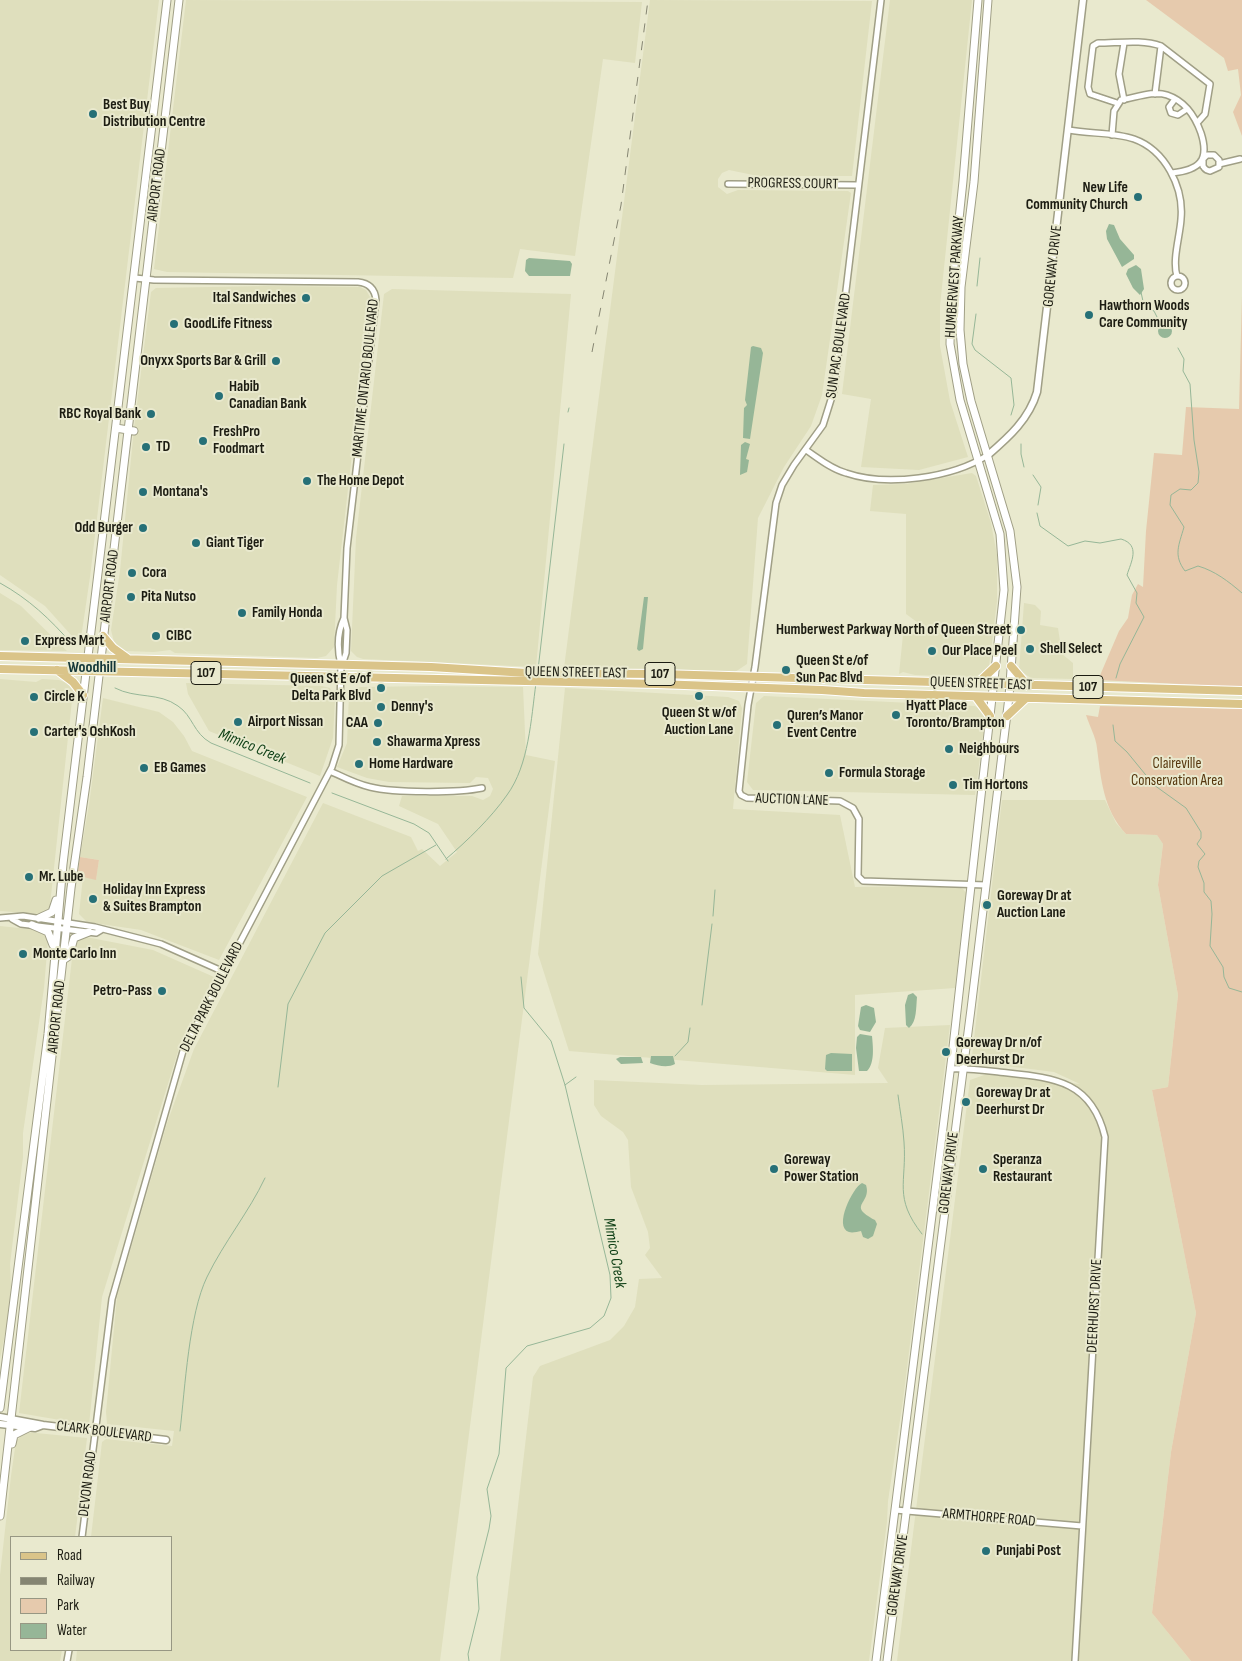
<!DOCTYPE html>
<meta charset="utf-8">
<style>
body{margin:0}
#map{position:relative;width:1242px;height:1661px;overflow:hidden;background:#e9e9ce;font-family:"Sofia Sans Condensed",sans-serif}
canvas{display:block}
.legend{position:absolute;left:10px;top:1536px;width:162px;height:115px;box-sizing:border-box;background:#e9e9ce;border:1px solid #979783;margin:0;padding:6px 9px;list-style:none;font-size:15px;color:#1c1c12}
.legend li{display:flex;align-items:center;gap:10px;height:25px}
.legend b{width:25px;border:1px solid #979783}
</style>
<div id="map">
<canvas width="1242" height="1661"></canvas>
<ul class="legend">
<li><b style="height:6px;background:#dac489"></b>Road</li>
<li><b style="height:6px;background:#858572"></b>Railway</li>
<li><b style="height:14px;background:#e6caad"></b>Park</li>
<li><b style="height:14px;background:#96b697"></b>Water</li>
</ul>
</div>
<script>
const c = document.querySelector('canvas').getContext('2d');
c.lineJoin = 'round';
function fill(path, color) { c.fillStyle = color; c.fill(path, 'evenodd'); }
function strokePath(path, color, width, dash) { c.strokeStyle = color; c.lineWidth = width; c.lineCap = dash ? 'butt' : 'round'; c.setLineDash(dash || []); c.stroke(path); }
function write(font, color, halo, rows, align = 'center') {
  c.font = font + ' "Sofia Sans Condensed",sans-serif'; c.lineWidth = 4; c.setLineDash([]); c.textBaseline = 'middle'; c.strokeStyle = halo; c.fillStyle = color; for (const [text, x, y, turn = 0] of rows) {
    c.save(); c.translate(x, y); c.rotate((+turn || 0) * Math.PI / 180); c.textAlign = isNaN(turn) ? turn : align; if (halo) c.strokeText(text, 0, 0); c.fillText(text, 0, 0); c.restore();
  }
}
const built = new Path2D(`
 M0,0H159L90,577L80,645L45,606L0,575Z
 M186,0L642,2L635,63L603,59L575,256L520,249L513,278L167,272L154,269Z
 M650,0L872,1L852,176H758L729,170L722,173L718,179V187L727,194L738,190L848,191L851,193L822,395L811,426L784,467L758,518L747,664L735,672L564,668Z
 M890,0H972L940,306V346L950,401L968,457L919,470L861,467L871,399L842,394Z
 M266,286L360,287L366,290L370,297L337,585L334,647L326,656L317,658L175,653L170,650L154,652L126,651L114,642L111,630L120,571L134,428L151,292L156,288Z
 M392,289L571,294L536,667L363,659L357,657L351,651L356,538L384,294Z
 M972,473L976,476L991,523L997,555V601L989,667L982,674L975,677L915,675L903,672L899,674L904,625H921L906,614V514L870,511L873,485L905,484Z
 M0,593L21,606L67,651L0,650Z
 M1024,603L1035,605L1041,611L1040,625L1058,628L1062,654L1073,663V679L1031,678L1019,670Z
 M0,679L36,682L42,679L59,680L67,683L73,691L50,905L49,910L40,914L0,911Z
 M186,683L322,686L330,688L335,699L333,738L320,776L209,731L188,694Z
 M433,686L523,687L526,755L555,761L440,1661H76L77,1650H171V1537H91L102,1442L106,1439L172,1446L174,1431L107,1424L106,1412L117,1297L167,1123L194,1049L323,803L411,837L418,851L422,849L440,866L457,852L438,824L399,806L402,796H472L483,800L490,796L493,789L488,778L476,777L470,783L389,782L367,778L337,767L347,743L349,695L352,689L361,687Z
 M565,688L728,697L739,701L742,708L733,809L840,815L855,887L956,886L963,889L966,893L955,988L855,995V1075L569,1051L538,954Z
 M764,696L975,706L982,711L985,720L975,795L753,790L747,782L756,703Z
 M103,698L159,712L173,722L184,736L192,751L307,797L219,960L141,930L87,922L79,914L83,877L96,879L99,860L80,857L89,805Z
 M1002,800H1105L1116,823L1126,834L1157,835L1163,844L1158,885L1178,995L1168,1087L1152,1090L1196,1313L1171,1452L1152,1613L1191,1661H897L970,1080L987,1074L1080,1084L1054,1072L975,1062L972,1056Z
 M0,926L38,930L44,934L48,940L44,988L23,1133V1157L10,1264L11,1286L8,1318L0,1359Z
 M86,937L153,950L214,977L180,1045L102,1297L89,1425L19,1413L73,950L79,940Z
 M950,1025L903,1400L888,1501L887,1522L869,1661H500L533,1377L540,1366L610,1340L624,1326L635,1307L639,1279L662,1278L645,1255L650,1248L648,1232L631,1187L628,1140L623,1132L601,1116L594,1105V1080L702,1085L888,1083L878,1068L885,1028Z
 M26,1432L87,1438L75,1537H11V1650H62L60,1661H0V1575L11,1476L16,1441Z`);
const green = new Path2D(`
 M1146,0H1242V136L1233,112L1241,95L1238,69L1228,71L1224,58Z
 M1242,296V687L1098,680L1119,631L1128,618L1132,595L1138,584L1143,587L1146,531L1154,453L1182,455L1186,407L1239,409Z
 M1100,706L1242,709V1661H1191L1152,1613L1171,1452L1196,1313L1152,1090L1168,1087L1178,995L1158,885L1163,844L1157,835L1126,834C1103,809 1101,779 1097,748C1096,737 1089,725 1086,715L1098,717Z
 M80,857L99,860L96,880L83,877L84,872L78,871Z`);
const water = new Path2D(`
 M1109,224L1114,225L1120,239L1134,255V259L1122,267L1107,239L1106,231Z
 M529,258L570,261L572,264L570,276H529L525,271L526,260Z
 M1136,265L1141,269L1144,289L1140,295L1133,288L1126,274L1128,269Z
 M1158 331a7 7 0 1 1 14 0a7 7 0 1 1-14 0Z
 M753,346L761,348L763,353L750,439L743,438L744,408L747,405L745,400L751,347Z
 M745,442L750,444L746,459L749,460L747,472L740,475L741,445Z
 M644,597H648L643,649L639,651L637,649Z
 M913,993L917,997C916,1007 917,1022 909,1028L906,1025L905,1005L908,995Z
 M866,1005L874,1008L876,1022L870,1032L860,1030L858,1026L861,1007Z
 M860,1034L872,1036C873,1047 875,1063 867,1071H859L856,1048L857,1037Z
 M831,1053L852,1054V1071H827L825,1069L826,1055Z
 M651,1056H673L675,1064C668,1068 658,1066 650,1063Z
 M620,1057H641L643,1063L621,1064L616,1059Z
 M862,1183L866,1185C872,1204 846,1205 875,1220L877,1224L873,1236L868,1239L863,1237L861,1231C857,1232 852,1233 849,1232C833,1227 853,1187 862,1183Z`);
const stream = new Path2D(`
 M977,286L980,258
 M1141,292L1144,306L1154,311L1161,325
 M976,314L972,344L975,350L1011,378L1014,405L1011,415
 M1178,348L1184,359L1183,371L1190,384L1194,440L1199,472L1198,483L1191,490L1180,489L1171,495L1170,505L1184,527C1179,545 1173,555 1185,571L1198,566C1215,571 1228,581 1242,593
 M568,412L569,408
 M1021,444V454L1024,467
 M1033,475L1041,487L1038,505
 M1037,513L1040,526L1068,546L1085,541L1100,543L1121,539C1141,545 1131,562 1127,575L1137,593L1136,603L1144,617L1120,664L1116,678
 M0,583C29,599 50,619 72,644
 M538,670L564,444
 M115,688C136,699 159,692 178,706C193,716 193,733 211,743L310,783
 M1113,725L1115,741L1127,752L1154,785L1186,808L1201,832V838L1197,844L1205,854L1199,861L1198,867L1204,883V892L1211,901L1212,914L1210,946L1223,967L1224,977L1229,988L1242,992
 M332,793L414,824L429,833L448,861
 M446,859C467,841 491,818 507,795C529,765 531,719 536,683
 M713,916L715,890
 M702,1005L712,924
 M675,1056L688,1042L690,1028
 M565,1085L576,1077
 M278,1087L288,1004L325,933L382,876L436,845
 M898,1095C900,1111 903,1126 904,1142C907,1183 893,1197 922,1234
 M180,1431C185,1388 189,1314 207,1277C224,1242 249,1212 265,1178
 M469,1661L468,1654L479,1609L477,1577L489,1529L491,1516L487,1489L499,1454L506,1368L527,1346L590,1328L604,1316L611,1298L610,1275L565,1085L551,1041L524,1008L521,977`);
const minor = new Path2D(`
 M881,0L834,390L823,425L794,465L782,485L776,503L755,667L748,705L739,791L741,795L747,798L840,801L853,808L859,819L858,876L863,881L986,885
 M1161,46L1210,84L1205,114L1197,123
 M1175,99L1169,107L1171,113L1178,115L1187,109
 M1124,100L1119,74L1124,43
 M1117,103L1090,94L1088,87L1093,46L1098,43C1118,43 1142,39 1161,46L1155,94
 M1069,130C1090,134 1114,132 1134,139C1165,150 1184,187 1181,219C1180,236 1172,260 1177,276
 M1112,135L1114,111L1121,100C1135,98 1153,90 1167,95C1185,101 1195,116 1201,133C1210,161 1199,170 1172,173
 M1201,161C1203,166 1204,170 1210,171L1219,167V160L1214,155H1207L1203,159V166
 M1219,164L1240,159
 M728,184L858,185
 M1171 283a7 7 0 1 1 14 0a7 7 0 1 1-14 0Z
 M135,278L154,280L358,282C369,283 375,289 376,300L347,548L344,618L347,630L346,653L342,665
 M806,450C818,458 831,469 846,473C887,487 952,478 988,455
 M330,771C343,777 356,784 370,787C394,793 458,793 482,788
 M0,918L23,916L95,927L161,944L224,972
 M12,919L21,924L96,933L101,930
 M950,1069C969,1068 989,1071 1008,1073C1056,1078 1092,1082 1105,1137L1075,1661
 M895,1510L1082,1526
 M82,1537L112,1299L183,1051L332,767L339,745L341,665C337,649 337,633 344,618
 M67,1661L69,1650`);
const tertiary = new Path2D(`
 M988,455C1009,437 1029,419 1037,392L1083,0
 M0,1417L43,1425L166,1440
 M0,1424L35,1428L43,1425`);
const secondary = new Path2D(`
 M116,428L134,431
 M39,918L52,912L56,900
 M32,925L48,932L53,945
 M63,960L69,956L74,938L89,932
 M0,1408L48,1034L63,864L167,0
 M12,1444L14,1435L30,1427
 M0,1516L71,888L87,777L179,0
 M876,1661L952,1056L1004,590L1000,534L960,400L950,344L951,296L963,181L978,0
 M887,1661L971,1009L1009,697L1017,587L1010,531L971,401L963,364L960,330L961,287L974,182L988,0`);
const primary = new Path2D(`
 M103,636L113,648L127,658
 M0,656L431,667L527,673L660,674L1242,691
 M1011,666L1028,686
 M0,669L657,684L822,690L864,693L1242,704
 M57,670L73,682L83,695
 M977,684L996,666
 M976,697L990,716
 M1007,716L1026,698`);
const rail = new Path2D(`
 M592,352L621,205L648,0`);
const markers = [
 [93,114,5,"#267077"],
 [1138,197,5,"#267077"],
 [306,298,5,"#267077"],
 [1089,315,5,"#267077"],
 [174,324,5,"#267077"],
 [276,361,5,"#267077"],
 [219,396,5,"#267077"],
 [151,414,5,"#267077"],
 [203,441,5,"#267077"],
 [146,447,5,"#267077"],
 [307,481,5,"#267077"],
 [143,492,5,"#267077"],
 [143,528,5,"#267077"],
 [196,543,5,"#267077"],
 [132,573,5,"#267077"],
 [131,597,5,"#267077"],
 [242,613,5,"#267077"],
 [1021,630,5,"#267077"],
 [156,636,5,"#267077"],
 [25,641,5,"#267077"],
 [1030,649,5,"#267077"],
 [932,651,5,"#267077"],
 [786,670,5,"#267077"],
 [381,688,5,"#267077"],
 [699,696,5,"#267077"],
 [34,697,5,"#267077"],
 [381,707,5,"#267077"],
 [896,715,5,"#267077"],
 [238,722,5,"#267077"],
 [378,723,5,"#267077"],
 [777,725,5,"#267077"],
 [34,732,5,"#267077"],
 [377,742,5,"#267077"],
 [949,749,5,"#267077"],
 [359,764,5,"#267077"],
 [144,768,5,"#267077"],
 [829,773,5,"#267077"],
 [953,785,5,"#267077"],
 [29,877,5,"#267077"],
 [93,899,5,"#267077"],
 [987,905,5,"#267077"],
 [23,954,5,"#267077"],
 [162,991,5,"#267077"],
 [946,1052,5,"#267077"],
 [966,1102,5,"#267077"],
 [774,1169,5,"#267077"],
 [983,1169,5,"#267077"],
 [986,1551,5,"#267077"]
];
const shields = [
 [206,673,30],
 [660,674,30],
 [1088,687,30]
];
const shieldNames = [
 ["107",206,673],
 ["107",660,674],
 ["107",1088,687]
];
const poiNames = [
 ["Best Buy",103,105],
 ["Distribution Centre",103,122],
 ["New Life",1128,188,"right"],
 ["Community Church",1128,205,"right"],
 ["Ital Sandwiches",296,298,"right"],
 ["Hawthorn Woods",1099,306],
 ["Care Community",1099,323],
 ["GoodLife Fitness",184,324],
 ["Onyxx Sports Bar & Grill",266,361,"right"],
 ["Habib",229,387],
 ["Canadian Bank",229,404],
 ["RBC Royal Bank",141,414,"right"],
 ["FreshPro",213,432],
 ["Foodmart",213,449],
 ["TD",156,447],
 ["The Home Depot",317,481],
 ["Montana's",153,492],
 ["Odd Burger",133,528,"right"],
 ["Giant Tiger",206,543],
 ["Cora",142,573],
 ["Pita Nutso",141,597],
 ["Family Honda",252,613],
 ["Humberwest Parkway North of Queen Street",1011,630,"right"],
 ["CIBC",166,636],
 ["Express Mart",35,641],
 ["Shell Select",1040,649],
 ["Our Place Peel",942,651],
 ["Queen St e/of",796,661],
 ["Sun Pac Blvd",796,678],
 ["Queen St E e/of",371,679,"right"],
 ["Delta Park Blvd",371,696,"right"],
 ["Circle K",44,697],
 ["Hyatt Place",906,706],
 ["Toronto/Brampton",906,723],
 ["Denny's",391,707],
 ["Queen St w/of",699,713,"center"],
 ["Auction Lane",699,730,"center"],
 ["Quren’s Manor",787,716],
 ["Event Centre",787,733],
 ["Airport Nissan",248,722],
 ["CAA",368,723,"right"],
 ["Carter's OshKosh",44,732],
 ["Shawarma Xpress",387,742],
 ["Neighbours",959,749],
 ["Home Hardware",369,764],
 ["EB Games",154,768],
 ["Formula Storage",839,773],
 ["Tim Hortons",963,785],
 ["Mr. Lube",39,877],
 ["Holiday Inn Express",103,890],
 ["& Suites Brampton",103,907],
 ["Goreway Dr at",997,896],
 ["Auction Lane",997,913],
 ["Monte Carlo Inn",33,954],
 ["Petro-Pass",152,991,"right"],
 ["Goreway Dr n/of",956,1043],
 ["Deerhurst Dr",956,1060],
 ["Goreway Dr at",976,1093],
 ["Deerhurst Dr",976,1110],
 ["Goreway",784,1160],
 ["Power Station",784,1177],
 ["Speranza",993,1160],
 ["Restaurant",993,1177],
 ["Punjabi Post",996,1551]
];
const streetNames = [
 ["PROGRESS COURT",793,184,1],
 ["AIRPORT ROAD",157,185,-83],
 ["GOREWAY DRIVE",1053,266,-84],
 ["HUMBERWEST PARKWAY",955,277,-86],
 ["SUN PAC BOULEVARD",839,346,-82],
 ["MARITIME ONTARIO BOULEVARD",366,378,-84],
 ["AIRPORT ROAD",110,586,-83],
 ["QUEEN STREET EAST",576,673,1],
 ["QUEEN STREET EAST",981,684,2],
 ["AUCTION LANE",792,800,2],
 ["DELTA PARK BOULEVARD",212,997,-63],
 ["AIRPORT ROAD",57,1017,-84],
 ["GOREWAY DRIVE",949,1173,-83],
 ["DEERHURST DRIVE",1095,1306,-87],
 ["CLARK BOULEVARD",104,1432,7],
 ["DEVON ROAD",88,1484,-83],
 ["ARMTHORPE ROAD",989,1518,5],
 ["GOREWAY DRIVE",898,1575,-82]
];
const parkNames = [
 ["Claireville",1177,764],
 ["Conservation Area",1177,781]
];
const neighbourhoodNames = [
 ["Woodhill",92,668]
];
const waterNames = [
 ["Mimico Creek",252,747,22],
 ["Mimico Creek",614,1253,80]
];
fill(built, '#dfdfbd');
fill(green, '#e6caad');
fill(water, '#96b697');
strokePath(stream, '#96b697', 1);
strokePath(minor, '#a09f86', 8);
strokePath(tertiary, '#a09f86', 9);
strokePath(secondary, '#a09f86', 9);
strokePath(primary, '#fff', 10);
strokePath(minor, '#fff', 5);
strokePath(tertiary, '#fff', 6);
strokePath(secondary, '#fff', 7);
strokePath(primary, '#dac489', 8);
strokePath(rail, '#858572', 1, [9, 9]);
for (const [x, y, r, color] of markers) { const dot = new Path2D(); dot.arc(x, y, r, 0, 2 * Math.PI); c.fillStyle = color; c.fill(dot); strokePath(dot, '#e9e9ce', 2); }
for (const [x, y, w] of shields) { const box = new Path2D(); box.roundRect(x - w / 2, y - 11.5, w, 23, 4); c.fillStyle = '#e9e9ce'; c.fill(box); strokePath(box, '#1c1c12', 1); }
write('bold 14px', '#1c1c12', null, shieldNames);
write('bold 15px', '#1c1c12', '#e9e9ce', poiNames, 'left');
write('15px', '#1c1c12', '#e9e9ce', streetNames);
write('15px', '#56370e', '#e9e9ce', parkNames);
write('bold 16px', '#133638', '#e9e9ce', neighbourhoodNames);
write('italic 16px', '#0e3f15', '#e9e9ce', waterNames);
</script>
